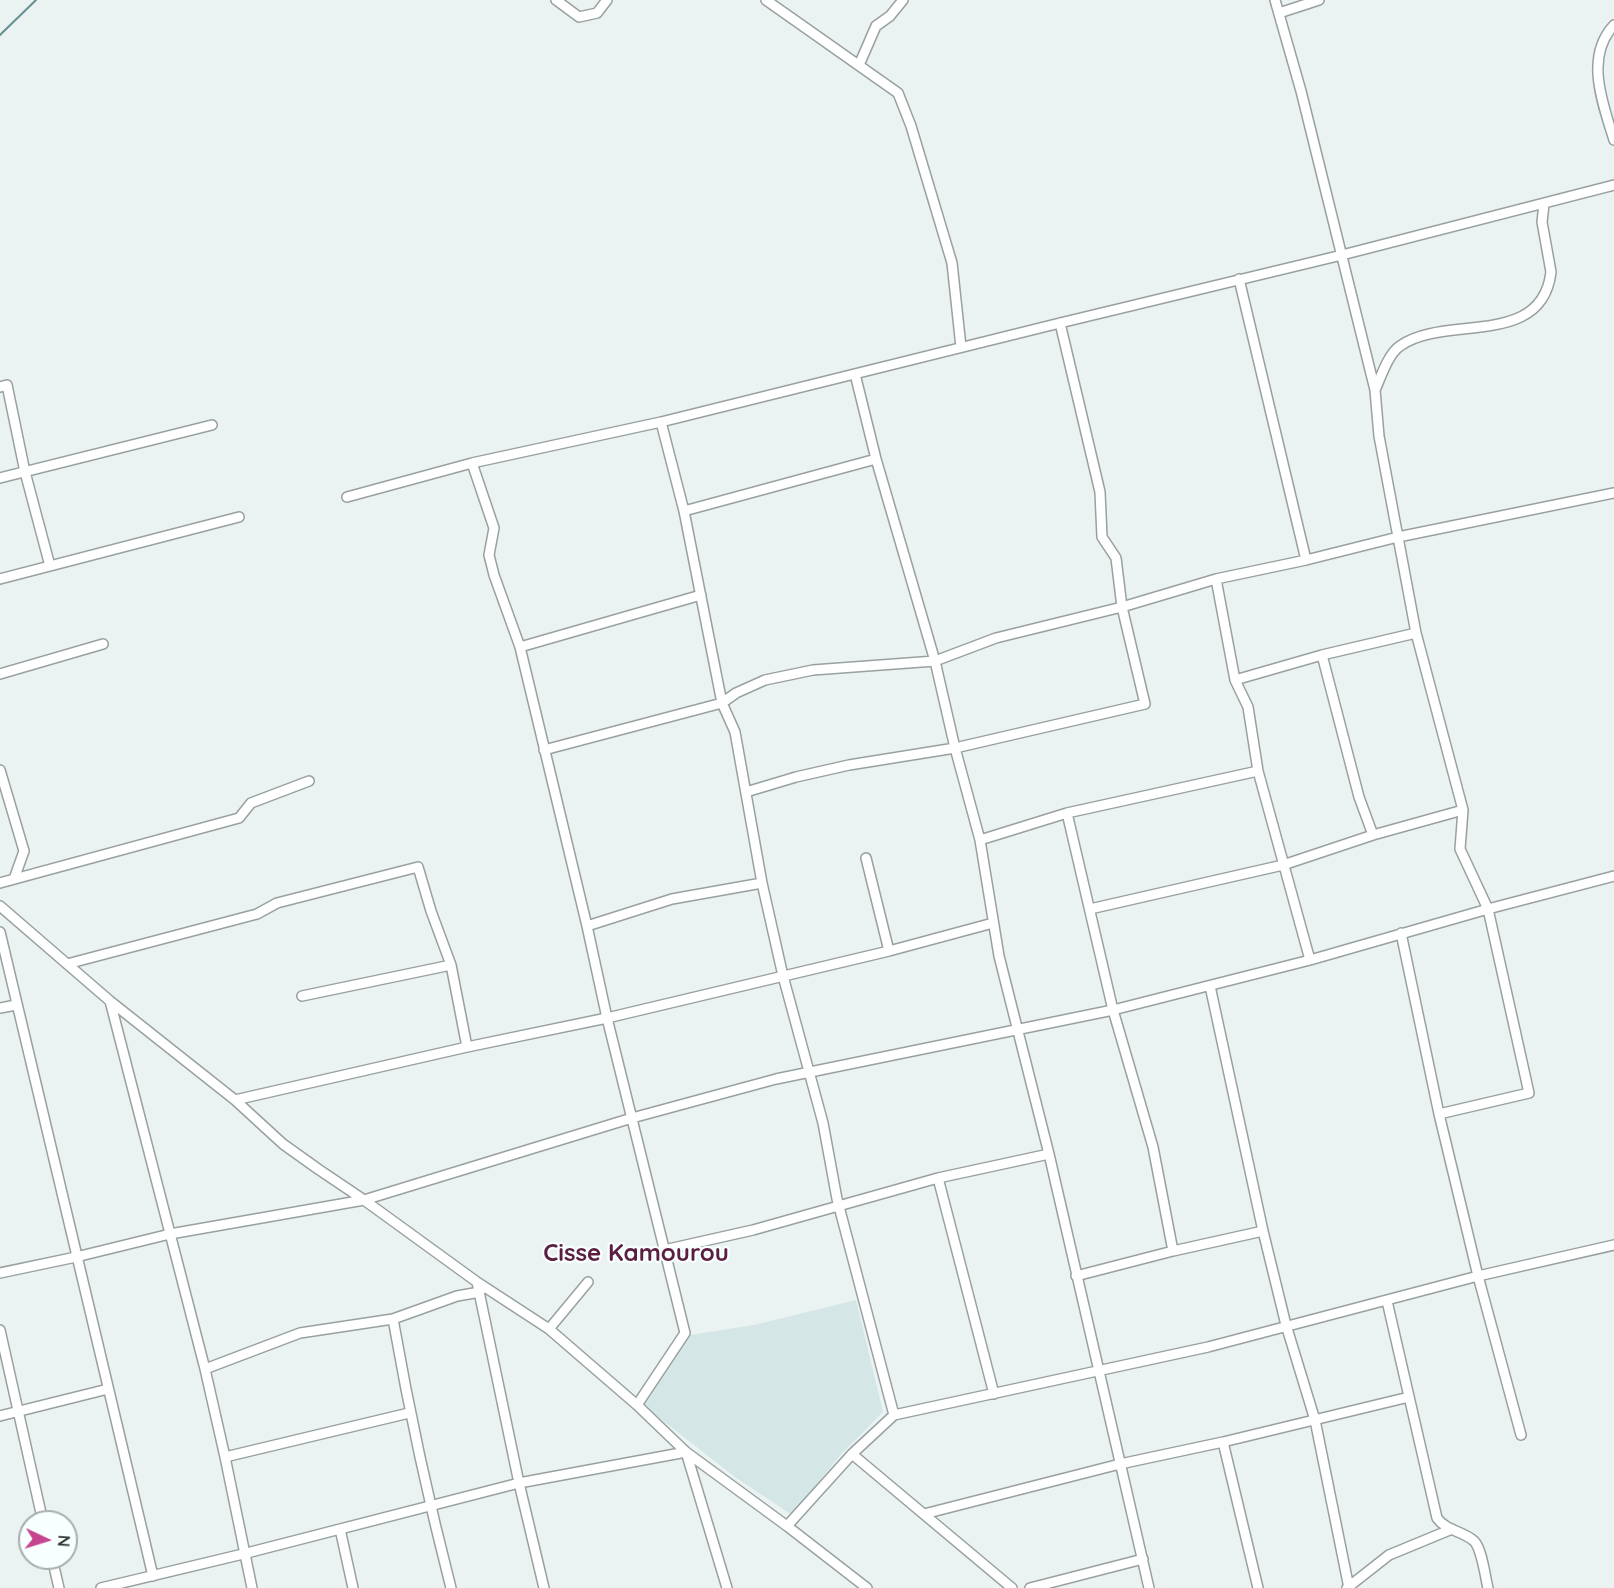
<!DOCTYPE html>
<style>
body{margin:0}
#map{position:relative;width:1614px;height:1588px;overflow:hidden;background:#eaf2f2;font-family:Quicksand,sans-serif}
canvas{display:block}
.north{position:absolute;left:18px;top:1510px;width:60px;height:60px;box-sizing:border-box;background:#f8ffff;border:2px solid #a8adad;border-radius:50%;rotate:94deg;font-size:16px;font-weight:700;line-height:24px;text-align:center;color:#2f3232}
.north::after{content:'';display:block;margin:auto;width:21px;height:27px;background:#c5458f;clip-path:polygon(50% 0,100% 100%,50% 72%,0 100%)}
</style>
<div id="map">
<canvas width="1614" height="1588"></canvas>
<div class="north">N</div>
</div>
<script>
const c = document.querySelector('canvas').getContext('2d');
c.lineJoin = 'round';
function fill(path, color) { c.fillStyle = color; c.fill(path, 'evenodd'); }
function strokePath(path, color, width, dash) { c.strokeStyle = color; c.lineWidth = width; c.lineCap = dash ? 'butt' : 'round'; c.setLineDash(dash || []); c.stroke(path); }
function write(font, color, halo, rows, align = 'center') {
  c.font = font + ' Quicksand,sans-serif'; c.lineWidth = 4.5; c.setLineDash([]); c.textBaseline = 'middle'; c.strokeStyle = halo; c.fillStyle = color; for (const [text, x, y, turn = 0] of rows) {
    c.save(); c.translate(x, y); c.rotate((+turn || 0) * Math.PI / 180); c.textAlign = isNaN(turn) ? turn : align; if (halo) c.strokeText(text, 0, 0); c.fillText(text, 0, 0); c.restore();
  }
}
const built = new Path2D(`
 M856,1300L883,1412L842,1453L792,1515L735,1477L643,1405L657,1378L690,1335L754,1325Z`);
const stream = new Path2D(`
 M0,35L36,0`);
const minor = new Path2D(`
 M556,0L579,17L597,13L607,0
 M766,0L898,93L911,126L952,263L961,347
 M1275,0L1301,91L1375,390L1379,436L1416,633L1463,810L1460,849L1488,909L1529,1093L1439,1114
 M1279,13L1319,0
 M1614,25C1584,57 1603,104 1614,140
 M859,65L876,26L890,16L903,0
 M1239,279L1306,560
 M855,374L876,459
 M0,387L7,385L25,472L50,566
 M1375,390C1381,377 1388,354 1400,346C1444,314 1542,349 1551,272L1542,222L1544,204
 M661,422L684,511L876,459L935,661L955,748L980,840L999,956L1049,1154L1149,1588
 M472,463L494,528L489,555L494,575L520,647L587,926L607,1018L685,1333L637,1405
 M0,478L212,425
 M347,497L472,463L661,422L1060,323L1342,255L1614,185
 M684,511L722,703L735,732L762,883
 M0,579L239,517
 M1216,579L1235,680L1248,707L1258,771L1310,960
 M520,647L701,595
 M1322,655L1359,797L1373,835
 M0,674L103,644
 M1235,680L1322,655L1416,633
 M544,750L722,703L736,693L765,680L813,670L935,661L996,638L1122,607L1216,579L1306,560L1398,537L1614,493
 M0,770L24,851L14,879
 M746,792L796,777L849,765L955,748L1145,704L1122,607L1116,558L1102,537L1100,492L1060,323
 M1067,813L1113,1010L1153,1147L1173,1251
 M980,840L1067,813L1258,771
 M866,858L889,951
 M0,883L239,818L251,803L309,781
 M0,906L110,1001L235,1100L283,1144L318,1169L364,1200L477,1282L549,1329L637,1405L686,1452L787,1526L867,1588
 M1090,909L1283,865L1373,835L1463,810
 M587,926L672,899L762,883L783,976L823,1123L837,1199L894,1415
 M0,932L153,1576
 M1401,933L1439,1114L1478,1276L1521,1435
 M67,964L257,914L277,903L418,867L431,911L451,965L467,1047
 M1210,986L1263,1231L1286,1325L1315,1420L1349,1588
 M302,996L451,965
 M110,1001L205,1369L225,1457L252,1588
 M0,1008L16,1005
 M235,1100L467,1047L607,1018L889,951L993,923
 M938,1178L994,1394
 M664,1250L753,1230L938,1178L1049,1154
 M0,1273L76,1257L170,1234L364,1200L632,1118L776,1079L1113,1010L1310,960L1488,909L1614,876
 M1076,1276L1173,1251L1263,1231
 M477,1282L519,1483L544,1588
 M1387,1301L1437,1518C1446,1531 1463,1531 1474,1541C1482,1549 1485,1576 1488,1588
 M393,1319C409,1410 428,1499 451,1588
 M549,1329L588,1282
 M0,1330L43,1522
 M205,1369L300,1333L393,1319L457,1296L480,1292
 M0,1416L108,1389
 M1223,1442L1258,1588
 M686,1452L727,1588
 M852,1454L1012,1588
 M225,1457L409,1413
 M924,1514L1120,1464L1223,1442L1409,1397
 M787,1526L852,1454L894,1415L1208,1347L1478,1276L1614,1245
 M340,1529L353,1588
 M52,1558L59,1588
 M101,1588L243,1554L519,1483L686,1452
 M1030,1588L1143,1559
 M1347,1588L1389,1555L1452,1529`);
const quarterNames = [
 ["Cisse Kamourou",636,1254]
];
fill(built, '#d4e6e6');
strokePath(stream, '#669091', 2);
strokePath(minor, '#99a0a1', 12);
strokePath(minor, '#fff', 9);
write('bold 24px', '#5b1d40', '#f8ffff', quarterNames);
</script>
